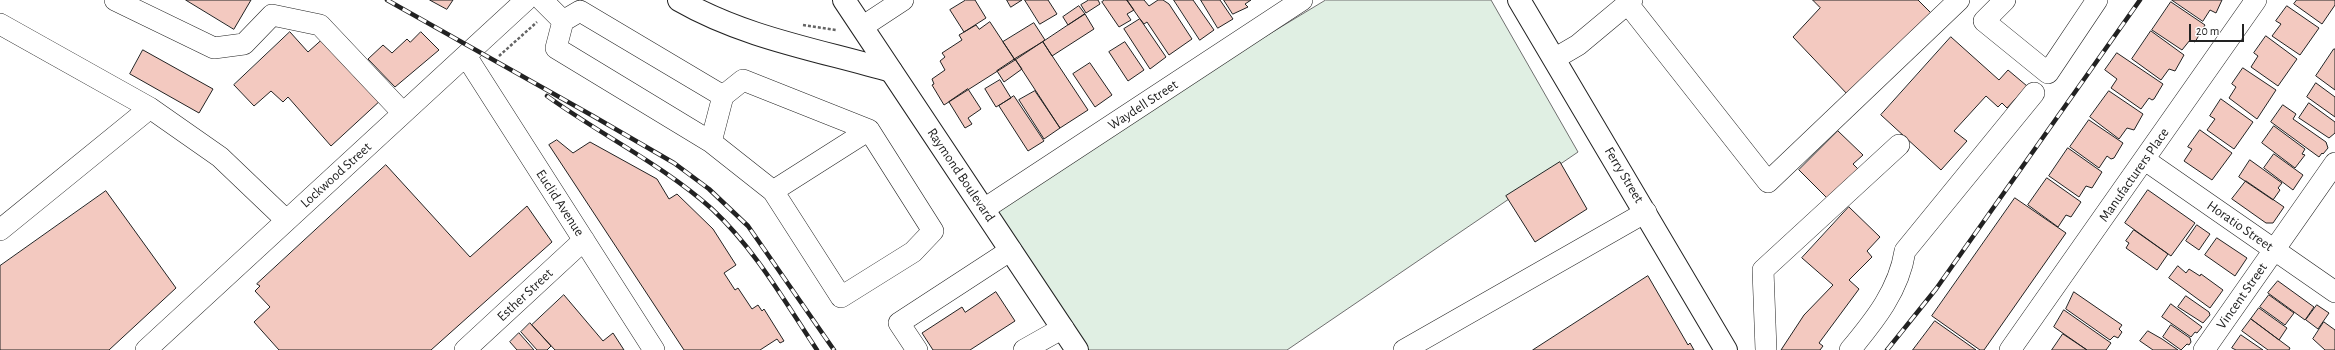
<!DOCTYPE html>
<style>
body{margin:0}
#map{position:relative;width:2335px;height:350px;overflow:hidden;background:#fff;font-family:"Alegreya Sans",sans-serif}
canvas{display:block}
.scale{position:absolute;left:2189px;top:24px;width:55px;height:18px;box-sizing:border-box;border:2px solid #222;border-top:0;padding-left:5px;font-size:12px;line-height:14px;white-space:nowrap;color:#222;-webkit-text-stroke:3px #fff;paint-order:stroke}
</style>
<div id="map">
<canvas width="2335" height="350"></canvas>
<div class="scale">20 m</div>
</div>
<script>
const c = document.querySelector('canvas').getContext('2d');
c.lineJoin = 'round';
function fill(path, color) { c.fillStyle = color; c.fill(path, 'evenodd'); }
function strokePath(path, color, width, dash) { c.strokeStyle = color; c.lineWidth = width; c.lineCap = dash ? 'butt' : 'round'; c.setLineDash(dash || []); c.stroke(path); }
function write(font, color, halo, rows, align = 'center') {
  c.font = font + ' "Alegreya Sans",sans-serif'; c.lineWidth = 3; c.setLineDash([]); c.textBaseline = 'middle'; c.strokeStyle = halo; c.fillStyle = color; for (const [text, x, y, turn = 0] of rows) {
    c.save(); c.translate(x, y); c.rotate((+turn || 0) * Math.PI / 180); c.textAlign = isNaN(turn) ? turn : align; if (halo) c.strokeText(text, 0, 0); c.fillText(text, 0, 0); c.restore();
  }
}
const green = new Path2D(`
 M1326,0H1491L1578,152L1287,350H1076L985,206Z`);
const building = new Path2D(`
 M186,0H251L234,29Z
 M430,0H453L447,9Z
 M966,0H975L986,18L964,32L950,10Z
 M1007,0H1022L1011,7Z
 M1025,0H1048L1057,14L1040,24Z
 M1089,0H1098L1100,4L1086,13L1081,5Z
 M1105,0H1127L1134,10L1127,14L1131,20L1119,27L1102,2Z
 M1127,0H1144L1149,6L1158,0H1163L1169,4L1192,39L1169,55L1147,22L1144,24L1140,19Z
 M1174,0H1193L1214,30L1200,40Z
 M1201,0H1220L1233,19L1218,28Z
 M1224,0H1251L1245,4L1248,7L1233,14Z
 M1813,0H1918L1932,14L1849,96L1793,37L1820,8Z
 M2172,0H2222L2216,13L2210,10L2203,21Z
 M2297,0H2335V5L2322,24L2294,4Z
 M2171,2L2205,25L2195,42L2190,40L2182,50L2152,30Z
 M1079,6L1085,14L1068,25L1063,17Z
 M2287,6L2319,28L2300,55L2272,36L2281,24L2276,21Z
 M1085,14L1094,29L1052,56L1043,42Z
 M1140,19L1166,57L1150,69L1124,29Z
 M990,22L1015,60L944,105L932,85L934,84L932,79L945,70L940,61L945,57L942,53L962,40L959,35L976,25L979,29Z
 M1034,23L1045,40L1015,60L1003,42Z
 M2151,31L2184,55L2175,71L2169,69L2161,80L2132,59Z
 M290,32L308,52L327,35L382,99L331,146L288,97L283,102L271,91L254,106L234,85Z
 M421,32L439,50L395,87L368,59L383,45L392,53L407,39L410,42Z
 M2266,36L2297,59L2278,86L2251,67L2258,56L2254,53Z
 M1951,37L1999,80L2008,70L2027,86L2007,108L2002,103L1998,107L1986,96L1954,131L1967,141L1941,170L1881,115Z
 M1043,42L1088,110L1060,128L1015,59Z
 M1125,42L1144,70L1128,81L1109,52Z
 M2334,49H2335V90L2316,76Z
 M143,50L213,89L199,113L130,74Z
 M2117,53L2163,84L2154,99L2152,100L2149,98L2141,109L2111,88L2117,79L2105,70Z
 M1015,59L1022,69L1004,82L997,71Z
 M1090,63L1112,95L1095,107L1073,74Z
 M2243,68L2276,90L2257,119L2229,98L2236,87L2232,84Z
 M1000,80L1011,98L996,107L985,89Z
 M2316,83L2335,97V117L2307,97Z
 M968,89L981,109L968,118L972,124L965,128L949,102Z
 M1035,91L1060,128L1044,139L1019,100Z
 M2109,91L2143,114L2134,130L2127,128L2119,139L2090,117Z
 M1014,96L1044,141L1028,151L999,106Z
 M2221,99L2253,122L2234,149L2207,130L2215,119L2210,116Z
 M2309,103L2335,122V133L2329,138L2299,118Z
 M2283,105L2296,114L2293,119L2326,142L2328,148L2323,154L2322,153L2319,157L2271,122Z
 M2089,120L2123,143L2114,158L2111,159L2107,156L2099,168L2070,147Z
 M2274,126L2305,149L2302,154L2305,155L2295,168L2262,143Z
 M2200,130L2232,153L2212,180L2184,161L2192,149L2188,147Z
 M1838,131L1863,155L1853,164L1859,170L1828,199L1799,170Z
 M557,140L573,153L590,142L657,179L669,199L677,194L713,229L736,265L724,273L735,290L738,288L752,309L758,305L762,311L764,309L784,341L780,343L777,339L760,350H684L549,145Z
 M2068,148L2102,172L2092,188L2086,186L2079,197L2049,176Z
 M2274,154L2303,175L2293,190L2264,168Z
 M2250,160L2282,183L2278,188L2280,190L2273,200L2239,177Z
 M1560,162L1587,209L1535,242L1506,196Z
 M386,165L470,257L527,206L552,242L431,350H279L254,322L270,307L255,291L260,286L257,284Z
 M2047,178L2081,202L2071,217L2066,215L2058,227L2028,205Z
 M2246,181L2284,207L2273,223H2266L2232,199Z
 M2148,190L2195,223L2171,256L2125,223Z
 M106,191L176,288L109,350H0V266Z
 M2015,198L2066,233L1984,350H1980L1932,316Z
 M1849,207L1880,237L1867,251L1872,257L1849,280L1859,289L1819,343L1823,346L1820,350H1781L1804,315L1833,285L1802,258Z
 M2197,225L2210,234L2199,250L2186,241Z
 M2134,230L2168,254L2157,270L2126,248L2129,243L2126,241Z
 M2217,238L2247,258L2235,276L2205,255Z
 M2178,266L2186,273L2189,269L2200,276L2201,274L2223,290L2210,308L2169,278Z
 M1648,276L1688,345L1690,343L1694,350H1533Z
 M2278,281L2314,307L2305,320L2268,293Z
 M996,292L1015,321L970,350H933L922,333L962,307L965,312Z
 M2074,292L2122,325L2119,329L2122,332L2118,338L2114,336L2110,340L2066,309Z
 M564,295L603,341L613,333L624,350H555L532,325Z
 M2269,295L2294,313L2285,325L2260,307Z
 M2186,296L2209,312L2210,315L2203,323L2178,307Z
 M2171,304L2202,327L2197,333L2195,332L2191,337L2162,317Z
 M2317,305L2329,313L2318,329L2306,320Z
 M2259,308L2287,328L2279,340L2251,319Z
 M2064,310L2111,343L2106,350H2087L2054,327Z
 M2251,319L2290,348L2289,350H2268L2242,331Z
 M1935,321L1976,350H1913Z
 M2324,322L2335,330V350H2325L2313,339Z
 M530,323L551,346L547,350H537L521,332Z
 M2171,325L2190,338L2191,342L2189,345L2187,344L2181,350L2163,337Z
 M2148,331L2162,339L2178,350H2153L2140,341Z
 M519,333L534,350H517L510,342Z
 M2063,334L2087,350H2052Z
 M2241,335L2263,350H2236L2232,348Z`);
const path = new Path2D(`
 M803,25L836,30
 M499,56L537,22`);
const minor = new Path2D(`
 M115,0L214,48L244,44L272,15L320,25L403,113
 M542,0L563,21
 M2005,0L1984,21L2048,73L2097,0
 M1628,4L1768,182L1959,0
 M580,11L723,96L743,80L869,130L933,231L913,252L841,297L773,191L711,142L556,48L563,21Z
 M0,24L150,108L220,157L286,220
 M862,27L903,0
 M466,56L654,350
 M1554,59L1578,45L1632,0
 M711,142L723,96
 M2145,160L2335,292
 M773,191L869,130
 M984,209L1302,0
 M0,230L150,108
 M146,350L526,0
 M465,350L584,240
 M917,350L899,323L1011,250
 M1024,350L1063,328
 M1404,350L1646,212
 M1766,350L1763,270L1899,145
 M1850,350C1875,320 1899,290 1905,251L2034,93
 M2010,350L2256,0
 M2204,350L2335,163`);
const major = new Path2D(`
 M844,0L1077,350
 M1519,0L1726,350`);
const highway = new Path2D(`
 M679,0C745,38 819,50 891,71`);
const rail = new Path2D(`
 M387,0L593,116L674,163L709,189L748,226L834,350
 M547,96C601,135 663,165 712,209C755,249 785,302 817,350
 M1887,350L1936,289L2140,0`);
const streetNames = [
 ["Waydell Street",1143,105,-33],
 ["Lockwood Street",336,175,-42],
 ["Raymond Boulevard",961,175,56],
 ["Ferry Street",1624,175,59],
 ["Manufacturers Place",2134,175,-55],
 ["Euclid Avenue",560,203,57],
 ["Horatio Street",2240,226,35],
 ["Esther Street",525,295,-43],
 ["Vincent Street",2242,296,-55]
];
fill(green, '#e0efe3');
strokePath(green, '#6f6f6f', 1);
fill(building, '#f3c9c0');
strokePath(building, '#222', 1);
strokePath(minor, '#222', 22);
strokePath(major, '#222', 24);
strokePath(highway, '#222', 24);
strokePath(path, '#646464', 2.5, [3, 2]);
strokePath(minor, '#fff', 21);
strokePath(major, '#fff', 22);
strokePath(highway, '#fff', 22);
strokePath(rail, '#222', 4.5);
strokePath(rail, '#fff', 3, [9]);
write('14px', '#222', '#fff', streetNames);
</script>
